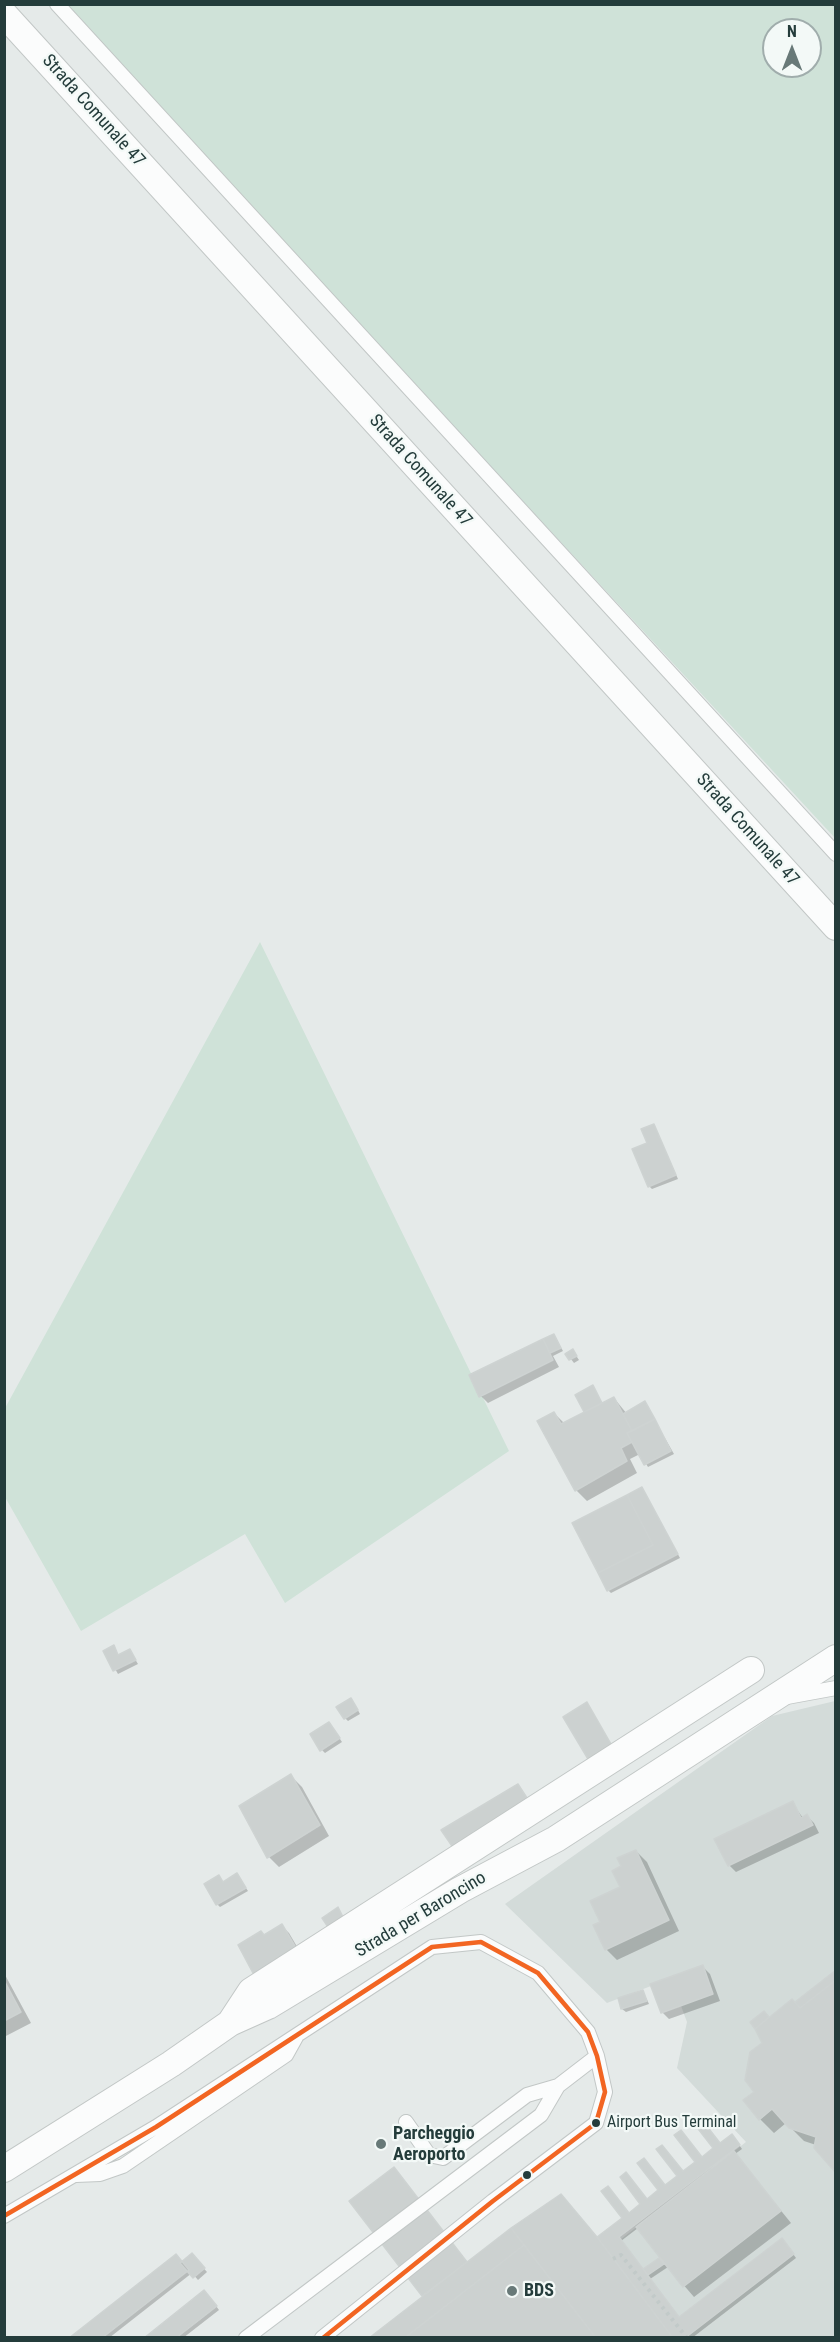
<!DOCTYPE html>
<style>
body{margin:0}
#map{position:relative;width:840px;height:2342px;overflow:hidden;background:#e5eae9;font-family:"Roboto Condensed",sans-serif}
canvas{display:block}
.frame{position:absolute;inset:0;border:6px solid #243c3b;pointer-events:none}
.north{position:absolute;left:762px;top:18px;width:60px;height:60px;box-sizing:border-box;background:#f3f9f7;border:2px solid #a0adac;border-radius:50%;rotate:0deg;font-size:16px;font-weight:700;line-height:24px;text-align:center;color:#243c3b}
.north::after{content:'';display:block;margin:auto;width:21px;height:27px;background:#687978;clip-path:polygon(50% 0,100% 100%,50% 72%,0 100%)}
</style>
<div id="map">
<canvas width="840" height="2342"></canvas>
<div class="frame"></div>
<div class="north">N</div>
</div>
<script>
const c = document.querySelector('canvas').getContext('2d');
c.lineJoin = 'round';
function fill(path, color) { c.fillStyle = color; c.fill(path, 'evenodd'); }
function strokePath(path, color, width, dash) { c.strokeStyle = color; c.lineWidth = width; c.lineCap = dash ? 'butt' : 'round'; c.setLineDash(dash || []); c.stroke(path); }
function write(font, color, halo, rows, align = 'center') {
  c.font = font + ' "Roboto Condensed",sans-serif'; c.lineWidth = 4.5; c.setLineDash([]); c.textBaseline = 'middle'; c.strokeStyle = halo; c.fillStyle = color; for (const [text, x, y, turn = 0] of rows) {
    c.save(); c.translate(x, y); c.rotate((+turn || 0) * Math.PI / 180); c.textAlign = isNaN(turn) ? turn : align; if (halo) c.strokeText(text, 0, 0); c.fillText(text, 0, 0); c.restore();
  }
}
const built = new Path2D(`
 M835,1701V2337L387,2338L561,2194L607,2250L746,2142L677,2068L687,2022L681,2006L661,2013L651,1986L607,2003L505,1904L772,1716Z`);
const green = new Path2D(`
 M63,5H835V838ZM774,30H810V66H774Z
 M260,942L509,1451L285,1603L245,1534L81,1631L5,1497L4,1410Z`);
const shadow = new Path2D(`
 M654,1126L678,1179L652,1189L649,1186V1144Z
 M554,1335L563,1351L553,1356L559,1367L488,1403L481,1396L542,1341L547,1345Z
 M573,1351L579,1360L574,1363L567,1354Z
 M592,1387L603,1404L614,1398L627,1414L645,1403L674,1454L648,1467L640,1454L630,1459L637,1473L587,1501L576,1490L554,1413L565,1424L587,1413L585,1411Z
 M642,1489L680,1558L611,1593L608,1590Z
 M113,1647L119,1656L130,1651L138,1664L118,1674L105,1651Z
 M354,1703L360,1714L348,1721L345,1718Z
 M587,1704L613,1748L592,1762L589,1758Z
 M332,1727L342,1742L325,1753L322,1750Z
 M291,1776L302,1787L329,1836L279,1867L269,1857Z
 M517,1786L533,1806L461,1852L443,1831Z
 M792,1803L803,1818L807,1816L814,1823L819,1833L736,1872L729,1865Z
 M636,1851L647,1862L679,1931L617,1960L606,1949L602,1923L622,1888L623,1867Z
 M237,1875L248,1891L220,1907L217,1904L224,1883Z
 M282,1926L289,1933L302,1955L264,1936Z
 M703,1967L710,1974L720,2001L669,2019L662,2012Z
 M836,1972L816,2145L804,2141L786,2123L774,2133L760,2119L756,2092L764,2043L756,2028L764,2013L770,2019L795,2004Z
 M4,1973L31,2023L4,2037Z
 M643,1991L649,2004L626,2012L622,2009Z
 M735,2139L742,2149L735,2154L791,2223L694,2297L668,2267L650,2279L679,2319L785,2243L796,2258L692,2338H371L424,2297L351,2202L397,2172L468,2263L512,2229L561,2196L598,2238L720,2144ZM638,2228L666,2264L664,2265L659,2260L643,2271L621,2241Z
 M192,2255L207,2272L198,2280L192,2273L109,2338H72Z
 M208,2295L219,2310L183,2338H146Z`);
const building = new Path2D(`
 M654,1124L676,1175L648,1187L632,1149L647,1143L641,1129Z
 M554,1334L561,1348L550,1353L543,1339Z
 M543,1339L553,1360L479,1397L469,1375Z
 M573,1349L577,1356L569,1360L565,1354Z
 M593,1385L602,1403L584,1412L575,1395Z
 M614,1397L632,1431L627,1433L632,1442L621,1448L627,1461L575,1491L537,1421L554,1412L561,1424Z
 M645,1401L655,1419L632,1431L623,1414Z
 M655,1419L671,1451L644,1465L627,1433Z
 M642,1487L678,1554L607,1591L598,1573L653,1545L627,1495Z
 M627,1495L653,1545L598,1573L572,1523Z
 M114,1645L118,1655L130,1649L136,1660L113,1671L103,1651Z
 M351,1698L358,1710L344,1719L336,1707Z
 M587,1702L611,1744L588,1759L563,1717Z
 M329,1722L340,1738L320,1751L310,1734Z
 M291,1774L320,1825L267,1858L239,1806Z
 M518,1784L527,1798L452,1846L441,1830Z
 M793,1801L801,1818L807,1814L813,1825L728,1866L714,1839Z
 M636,1850L669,1920L605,1950L593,1925L600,1922L590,1901L620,1887L612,1871L621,1866L617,1858Z
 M237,1873L246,1888L216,1905L204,1884L219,1875L223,1882Z
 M338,1907L343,1917L328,1927L322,1918Z
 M282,1924L296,1948L254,1975L238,1945L261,1931L264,1935Z
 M703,1965L713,1994L661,2013L650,1984Z
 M836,1970V1980L800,2008L795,2002Z
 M4,1980L21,2012L4,2021Z
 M836,1980V2173L814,2148L816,2137L789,2128L772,2109L759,2120L743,2100L754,2092L745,2080L750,2052L762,2043L755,2029L792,1999L800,2008Z
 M643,1990L647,2001L621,2009L618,1998Z
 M764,2011L769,2017L755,2029L750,2022Z
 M699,2116L720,2143L732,2134L740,2145L619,2237L679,2317L782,2238L794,2254L685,2338H673L597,2237L622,2218L601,2191L608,2186L629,2213L640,2204L620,2177L626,2172L647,2199L658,2190L637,2163L644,2158L665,2185L677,2176L656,2149L662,2145L683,2171L695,2162L674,2135L681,2130L702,2157L713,2148L692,2121Z
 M734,2151L781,2211L683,2287L636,2227Z
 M394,2167L467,2262L422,2296L349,2201Z
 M561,2194L597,2237L673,2338H596L511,2228Z
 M511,2228L524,2245L404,2338H369Z
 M524,2245L596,2338H405Z
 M192,2253L205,2268L193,2278L180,2263Z
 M176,2254L189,2270L102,2338H69Z
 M659,2258L664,2264L648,2275L643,2269Z
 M204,2290L217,2306L176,2338H144Z`);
const path = new Path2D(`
 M613,2259L621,2255L687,2338`);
const lane = new Path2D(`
 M57,4L836,854
 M787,1697L836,1688
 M406,2122L429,2155L443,2158L527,2095L558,2086L597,2056
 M76,2175L100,2174L123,2166L286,2055L296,2037
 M4,2216L156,2127L432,1947L481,1942L538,1973L588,2032L597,2056L605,2092L596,2123L493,2201L322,2338
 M246,2338L541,2115L558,2086`);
const street = new Path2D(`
 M4,14L836,927
 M230,2023L251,1991L751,1670
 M4,2169L171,2064L230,2023L268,2006L460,1890L556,1839L836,1658`);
const bus1 = new Path2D(`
 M4,2216L156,2127L432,1947L481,1942L538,1973L588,2032L597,2056L605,2092L596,2123L493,2201L323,2338`);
const markers = [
 [596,2123,5,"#243c3b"],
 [381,2144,6,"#687978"],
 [527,2175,5,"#243c3b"],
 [512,2291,6,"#687978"]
];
const busNames = [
 ["Airport Bus Terminal",607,2123]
];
const streetNames = [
 ["Strada Comunale 47",93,111,48],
 ["Strada Comunale 47",420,471,48],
 ["Strada Comunale 47",747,830,48],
 ["Strada per Baroncino",421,1915,-31]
];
const poiNames = [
 ["Parcheggio",393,2134],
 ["Aeroporto",393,2155],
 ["BDS",524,2291]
];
fill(built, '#d3dbd9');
fill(green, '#cfe2d8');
fill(shadow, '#0003');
fill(building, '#ccd1d0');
strokePath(building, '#ced3d2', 1.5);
strokePath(lane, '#c2c7c6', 16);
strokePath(street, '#c2c7c6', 28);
strokePath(path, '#c2cac9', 4, [3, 4.5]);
strokePath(lane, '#fbfcfc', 14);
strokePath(street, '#fbfcfc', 26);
strokePath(bus1, '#f26522', 4.5);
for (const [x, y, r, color] of markers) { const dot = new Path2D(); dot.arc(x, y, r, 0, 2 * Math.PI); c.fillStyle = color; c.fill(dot); strokePath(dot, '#f3f9f7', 2); }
write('16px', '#243c3b', '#f3f9f7', busNames, 'left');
write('18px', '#243c3b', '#f3f9f7', streetNames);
write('bold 18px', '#243c3b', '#f3f9f7', poiNames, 'left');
</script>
